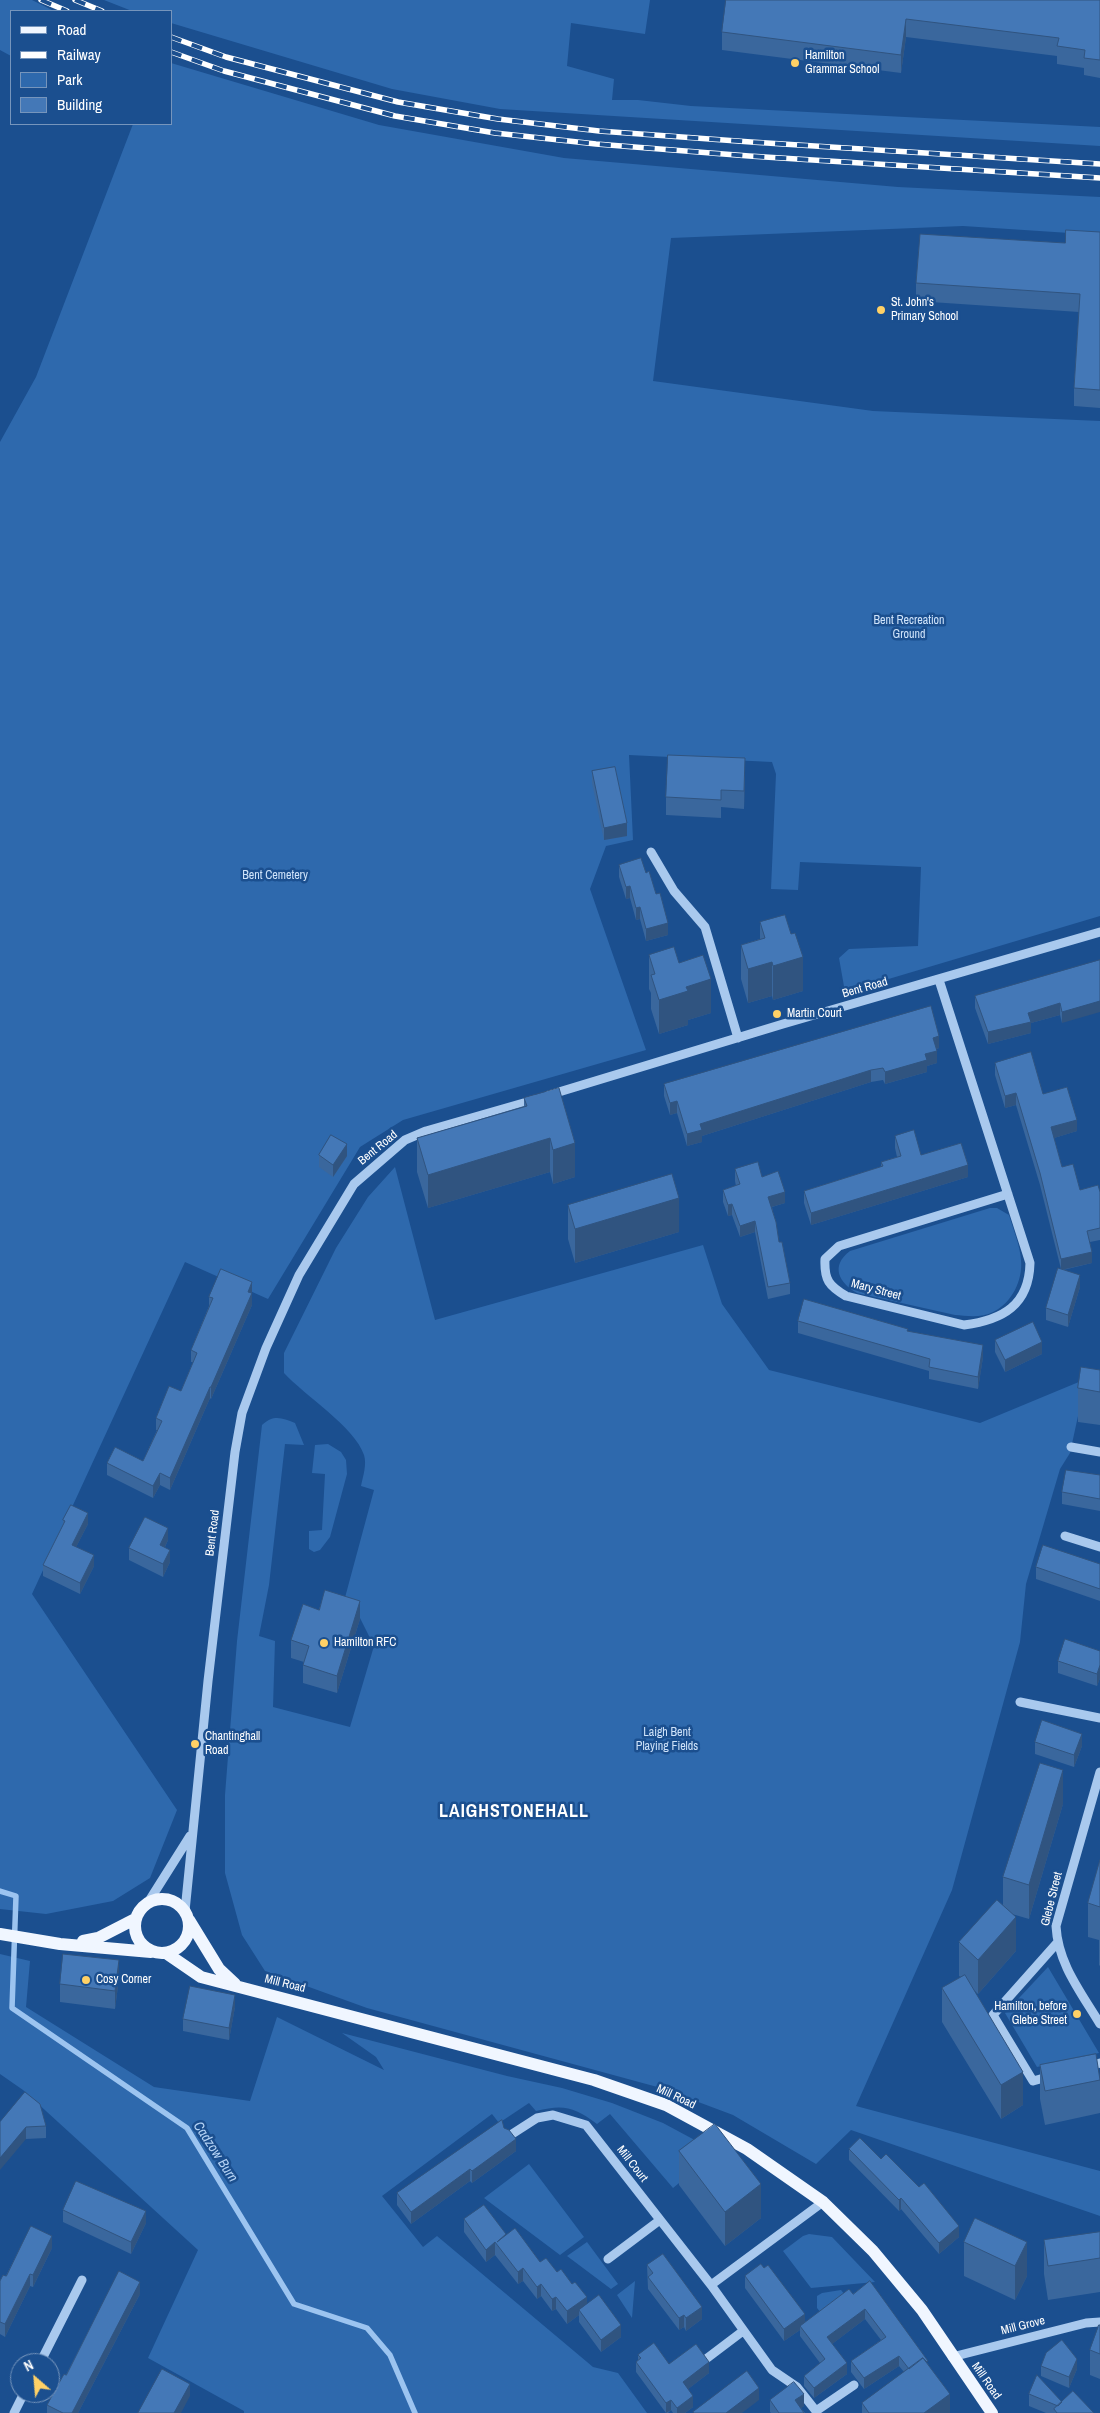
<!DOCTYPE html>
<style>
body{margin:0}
#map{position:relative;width:1100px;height:2413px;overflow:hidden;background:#1b4f8f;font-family:"Archivo Narrow",sans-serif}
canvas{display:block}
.legend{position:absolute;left:10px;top:10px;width:162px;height:115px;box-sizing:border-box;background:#1b4f8f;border:1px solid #7695bc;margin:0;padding:6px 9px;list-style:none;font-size:15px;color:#fff}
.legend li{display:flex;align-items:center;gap:10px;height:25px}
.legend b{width:25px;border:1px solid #7695bc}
.north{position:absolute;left:10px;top:2353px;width:50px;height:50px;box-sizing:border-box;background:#1b4f8f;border:1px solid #7695bc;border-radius:50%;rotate:333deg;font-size:14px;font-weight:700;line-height:20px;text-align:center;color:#fff}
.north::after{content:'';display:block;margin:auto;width:18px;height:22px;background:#ffd166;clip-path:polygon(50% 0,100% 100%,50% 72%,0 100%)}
</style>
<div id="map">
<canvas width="1100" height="2413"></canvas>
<ul class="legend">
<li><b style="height:6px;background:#f0f6ff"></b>Road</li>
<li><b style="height:6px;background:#fff"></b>Railway</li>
<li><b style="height:14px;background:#2e69ad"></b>Park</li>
<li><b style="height:14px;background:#4478b7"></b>Building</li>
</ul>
<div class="north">N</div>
</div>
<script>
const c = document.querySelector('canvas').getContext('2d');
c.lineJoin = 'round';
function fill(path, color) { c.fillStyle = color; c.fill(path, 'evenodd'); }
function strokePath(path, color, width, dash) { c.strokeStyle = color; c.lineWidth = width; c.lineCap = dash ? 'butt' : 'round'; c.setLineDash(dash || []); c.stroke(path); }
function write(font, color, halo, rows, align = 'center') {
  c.font = font + ' "Archivo Narrow",sans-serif'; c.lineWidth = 5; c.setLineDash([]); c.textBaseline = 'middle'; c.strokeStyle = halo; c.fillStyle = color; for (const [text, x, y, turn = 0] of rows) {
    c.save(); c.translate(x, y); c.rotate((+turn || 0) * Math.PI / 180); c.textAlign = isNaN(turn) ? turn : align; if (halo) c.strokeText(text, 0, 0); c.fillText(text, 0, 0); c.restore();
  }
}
const green = new Path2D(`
 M0,0H32L54,11H11V56L0,50Z
 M104,0H650L645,34L571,23L567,66L614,79L612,100H638L691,106L1100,127V146L500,109L392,89L171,23V11H132Z
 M171,63L379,125L564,158L898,187L1100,197V235L963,226L671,238L653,381L873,411L1100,421V916L845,992L839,958L849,949L918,946L921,867L800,862L798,890L771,889L776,774L772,762L629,755L633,840L606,846L590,889L646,1050L403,1120L360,1147L268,1299L185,1262L32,1594L177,1810L150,1878L113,1901L46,1914L0,1909V442L36,377L133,124H171Z
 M395,1167L435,1320L703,1245L722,1304L769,1370L980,1423L1086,1379L1070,1453L1060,1469L1026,1584L1020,1642L952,1890L856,2106L1100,2171V2216L851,2130L816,2164L733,2115L661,2088L367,2008L265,1971L242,1935L225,1873V1795L237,1641L262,1425C274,1414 282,1418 295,1423L304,1445L285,1444L269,1585L259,1636L275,1641L273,1707L350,1727L374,1646L354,1606L343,1605L374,1490L361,1486C363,1476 367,1465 364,1455C355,1427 304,1395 284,1373V1353L336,1248L368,1197Z
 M990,1208H997L1009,1215C1013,1229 1020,1245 1021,1260C1023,1280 1012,1303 993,1312C982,1318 967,1316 955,1315L857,1293C839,1283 830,1266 850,1251Z
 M328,1444L341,1452L346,1460L347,1474L330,1537L320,1550L314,1552L309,1549V1531L322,1530L325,1474L312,1473L315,1445Z
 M0,1954L30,1961L26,2007L154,2087L250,2101L277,2017L384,2070L376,2057L342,2033L507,2076L562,2088L612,2103L663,2123L717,2152L673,2188L610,2114L597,2124C574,2107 564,2104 536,2111L529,2103L499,2123L492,2114L382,2196L423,2247L437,2236L593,2367L618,2373L647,2413H244V2411L148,2358L198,2250L23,2090L0,2074Z
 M1048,1967L1099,2053L1037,2067L1005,2013Z
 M529,2164L584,2237L560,2255L484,2198Z
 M809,2234L832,2237L875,2282L811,2288L783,2251L803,2236Z
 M587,2242L618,2284L611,2289L567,2256Z
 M635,2281L632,2318L617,2295Z
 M841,2290L845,2295L821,2313L817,2308V2296L822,2293Z`);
const stream = new Path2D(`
 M0,1891L16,1896L12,2008L187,2128L294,2304L367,2328L390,2355L415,2413`);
const minor = new Path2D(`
 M651,852L674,891L705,927L738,1038
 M939,980L1030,1263C1029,1305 1003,1320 964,1325L846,1296C829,1286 824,1280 825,1259L839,1246L1008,1194
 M549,1095L783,1024L1100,932
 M1071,1447L1100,1452
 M1065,1536L1100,1547
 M1020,1702L1100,1718
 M1100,1772L1056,1926C1058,1964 1081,1992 1100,2024
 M149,1901L190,1836
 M185,1911L208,1681L235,1452L242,1413L266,1348L299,1275L354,1184L405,1140L426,1131L534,1100
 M1086,2067L1100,2063
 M1051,2076L1033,2081L993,2015L1057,1943
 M509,2136L537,2118L553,2115L586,2125L711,2285L772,2370L797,2387L816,2411L854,2385
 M608,2259L660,2220
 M711,2285L823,2202
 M952,2357L1086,2323L1100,2322
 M706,2359L743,2331
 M40,2363L82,2280
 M14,2413L24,2393`);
const major = new Path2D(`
 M135 1926a27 27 0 1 1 54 0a27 27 0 1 1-54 0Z
 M189,1920L219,1969L235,1984
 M0,1934L60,1944L151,1952
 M83,1941L98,1938L135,1919
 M166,1953L201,1977L594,2080L666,2105L747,2149L823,2202L873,2251L922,2310L992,2413`);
const rail = new Path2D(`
 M41,0L67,11
 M75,0L102,11
 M171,37L226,57L398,102L498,119L599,131L751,142L1100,164
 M171,52L224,71L395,116L495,133L596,144L749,156L1100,178`);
const wall = new Path2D(`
 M1100,0V78L1084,75V68L1057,64V56L906,37L901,73L722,50V32Z
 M1100,232V408L1074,406V388L1079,312L916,301V283L1065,243Z
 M592,771L627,836L604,840L592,783Z
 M745,776L744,809L721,807V818L666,815V797Z
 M619,865L646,873L656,894L668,935L646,941L640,919L636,920L630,898L626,899L619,877Z
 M760,922L803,991L773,1000L772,996L748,1003L741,979V945L760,939Z
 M649,955L679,963L711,1013L688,1020V1025L659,1034L651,1009V993L649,989Z
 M1090,963L1062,1023L1060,1015L1031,1023V1033L988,1044L975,1008V996Z
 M939,1048L937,1049V1063L927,1066V1072L885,1084L883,1080L871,1082L702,1136V1142L687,1146L677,1113L670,1115L664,1096V1084Z
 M995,1063L1043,1094L1077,1131L1054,1138L1062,1167L1080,1190L1100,1192V1240L1090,1242L1092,1263L1063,1270L1080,1287L1068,1327L1046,1320V1308L1061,1269L1040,1185L1016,1105L1005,1108L995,1075Z
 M524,1098L575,1177L553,1184L550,1172L428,1208L417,1172V1138L524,1106Z
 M895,1136L921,1155L968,1177L811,1225L804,1203V1191L881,1167V1162L897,1157L895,1148Z
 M319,1155L347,1156L333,1177L319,1167Z
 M735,1169L762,1177L785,1203L772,1207L779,1242L790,1283V1294L768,1299L755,1232L740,1237L732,1215L728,1216L723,1202V1190L736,1186L735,1181Z
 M568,1205L679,1232L575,1263L568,1239Z
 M252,1282V1305L211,1399L210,1398L170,1490L160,1485L153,1498L107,1475V1463L143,1461L157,1430H156V1418L181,1391L193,1362H191V1350L209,1306V1297Z
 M798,1321L908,1331L983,1357L978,1389L929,1379V1371L798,1333Z
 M995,1340L1042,1354L1005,1372L995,1352Z
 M1100,1370V1425L1078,1422V1388Z
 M1100,1475V1511L1062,1504V1492Z
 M63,1520L88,1524L76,1547L94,1566L80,1594L43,1576V1565L63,1526Z
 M168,1540L165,1547L170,1562L163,1577L129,1560V1548Z
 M1100,1564V1601L1036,1579V1567Z
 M319,1610L360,1619L337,1693L303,1683V1665L304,1662L291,1658V1640Z
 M1100,1651V1678L1097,1686L1058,1673V1661Z
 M1035,1742L1082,1746L1074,1767L1035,1754Z
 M1063,1804L1029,1919L1012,1914L1016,1951L978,1994L973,1989L1023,2105L1001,2119L942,2022V1988L961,1977L959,1976V1942L1003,1906V1877Z
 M1100,1860V1966L1099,1965V1940L1088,1937V1903Z
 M119,1978L115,2009L60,2002V1984Z
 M235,2007L229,2040L183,2031V2019Z
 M1040,2065L1100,2076V2113L1045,2125L1040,2099Z
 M0,2122L46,2126V2138L26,2139Z
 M504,2128L516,2151L472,2183L470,2181L411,2224L397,2205V2193Z
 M849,2149L881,2159L959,2237L939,2254L901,2209L899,2211L849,2160Z
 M679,2151L761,2218L725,2246L679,2185Z
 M63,2210L146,2223L131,2254L63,2222Z
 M975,2218L1027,2276L1015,2300L964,2276V2242Z
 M464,2219L506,2234L540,2262L557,2272L587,2304L621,2337L601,2352L579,2322V2315L567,2324L556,2309L552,2311L541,2296L537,2299L523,2281L518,2284L495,2255L486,2262L464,2232Z
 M1100,2232V2292L1048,2300L1044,2274V2240Z
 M52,2248L33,2287L30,2286L5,2337L0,2334V2281L6,2276Z
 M647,2265L702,2319L686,2331L684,2327L679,2330L648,2289Z
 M745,2276L805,2322L853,2294L928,2364L950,2413H862V2403L904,2372L899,2366L864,2389L851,2372V2361L881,2340L865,2319L832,2344L847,2374L814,2398L804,2386V2376L820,2363L800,2336V2330L784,2341L745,2288Z
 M140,2294L78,2413H47V2405L66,2375Z
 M1100,2325V2379L1090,2375V2350Z
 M638,2355L669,2364L709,2373L688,2389L693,2407L685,2413H673L671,2410L668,2413H666L636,2372V2362L638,2360Z
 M1041,2366L1077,2369L1069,2388L1041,2376Z
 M1029,2394L1062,2402L1094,2413H1046L1029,2406Z
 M770,2400L804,2406L801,2408L805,2413H771L770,2412Z`);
const shadedWall = new Path2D(`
 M906,19V37L901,73V55Z
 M745,758V776L744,809V791Z
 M627,823V836L604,840V828Z
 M630,886V898L626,899V887Z
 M640,907V919L636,920V908Z
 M668,923V935L646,941V929Z
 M803,957V991L773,1000V966Z
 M772,962V996L748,1003V969Z
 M711,979V1013L688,1020V1025L659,1034V1000L686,987Z
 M1100,1001V1012L1062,1023V1012Z
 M1060,1003V1015L1031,1023V1033L988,1044V1032L1028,1013Z
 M939,1036V1048L933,1050V1038Z
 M937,1051V1063L927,1066V1072L885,1084V1072L925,1054Z
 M871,1070V1082L702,1136V1142L687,1146V1134L700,1124Z
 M1016,1093V1105L1005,1108V1096Z
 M677,1101V1113L670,1115V1103Z
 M1077,1120V1131L1051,1139V1127Z
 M550,1138V1172L428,1208V1175Z
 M575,1143V1177L553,1184V1150Z
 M347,1144V1156L333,1177V1165Z
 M968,1165V1177L811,1225V1213Z
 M785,1192V1203L768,1208V1197Z
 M679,1198V1232L575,1263V1229Z
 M732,1204V1215L728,1216V1205Z
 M755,1221V1232L740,1237V1226Z
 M1092,1252V1263L1061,1270V1259Z
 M1080,1275V1287L1068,1327V1315Z
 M252,1282V1305L211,1399V1387Z
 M1042,1342V1354L1005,1372V1360Z
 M983,1345V1357L978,1389V1377Z
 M210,1387V1398L170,1490V1478Z
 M160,1473V1485L153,1498V1486Z
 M88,1513V1524L72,1555V1545Z
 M168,1528V1540L160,1557V1545Z
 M170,1550V1562L163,1577V1564Z
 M94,1555V1566L80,1594V1583Z
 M360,1601V1619L337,1693V1676Z
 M1100,1665V1678L1097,1686V1674Z
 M1082,1734V1746L1074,1767V1755Z
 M1063,1770V1804L1029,1919V1885Z
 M1016,1917V1951L978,1994V1960Z
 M119,1960V1978L115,2009V1991Z
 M235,1995V2007L229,2040V2028Z
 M1023,2072V2105L1001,2119V2085Z
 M26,2127V2139L0,2170V2158Z
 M516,2139V2151L472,2183V2171Z
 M470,2169V2181L411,2224V2212Z
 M761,2184V2218L725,2246V2212Z
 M901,2198V2209L899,2211V2200Z
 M146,2211V2223L131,2254V2242Z
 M959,2226V2237L939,2254V2243Z
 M52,2236V2248L33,2287V2275Z
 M495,2242V2255L486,2262V2250Z
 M1027,2242V2276L1015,2300V2266Z
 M523,2268V2281L518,2284V2272Z
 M30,2274V2286L5,2337V2324Z
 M140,2282V2294L78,2413H72Z
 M541,2284V2296L537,2299V2287Z
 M556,2297V2309L552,2311V2299Z
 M587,2297V2309L579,2310V2315L567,2324V2311Z
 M702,2307V2319L686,2331V2318Z
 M865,2309V2319L827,2348V2337Z
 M805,2314V2326H800V2330L784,2341V2329Z
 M684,2315V2327L679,2330V2318Z
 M621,2325V2337L601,2352V2340Z
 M899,2356V2366L864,2389V2378Z
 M1077,2359V2369L1069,2388V2377Z
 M709,2362V2373L683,2393V2382Z
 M847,2363V2374L814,2398V2388Z
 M190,2384V2396L181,2413H174Z
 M759,2388V2400L742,2413H726Z
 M804,2394V2406L795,2413V2400Z
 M950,2394V2413H924Z
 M693,2396V2407L685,2413H677V2408Z
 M671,2400V2410L666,2413V2403Z`);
const building = new Path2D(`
 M726,0H1100V60L1084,58L1085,50L1057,46L1059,38L906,19L901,55L722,32Z
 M1066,230L1100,232V390L1074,388L1080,294L916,283L920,234L1065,243Z
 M668,755L745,758L744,791L721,790V800L666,797Z
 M615,767L627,823L604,828L592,771Z
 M641,858L646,873L649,871L656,894L660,893L668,923L646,929L640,907L636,908L630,886L626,887L619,865Z
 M785,915L791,934L795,933L803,957L773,966L772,962L748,969L741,945L765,938L760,922Z
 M674,947L679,963L703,955L711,979L686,987L688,991L659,1000L651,975L655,974L649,955Z
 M1100,960V1001L1062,1012L1060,1003L1028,1013L1031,1022L988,1032L975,996Z
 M931,1006L939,1036L933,1038L937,1051L925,1054L927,1060L885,1072L883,1068L871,1070L700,1124L702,1130L687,1134L677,1101L670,1103L664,1084Z
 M1031,1052L1043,1094L1067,1087L1077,1120L1051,1127L1062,1167L1073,1164L1080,1190L1098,1185L1100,1192V1228L1087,1231L1092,1252L1061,1259L1040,1173L1016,1093L1005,1096L995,1063Z
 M559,1088L575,1143L553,1150L550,1138L428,1175L417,1138L527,1106L524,1098Z
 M914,1130L921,1155L961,1143L968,1165L811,1213L804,1191L883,1166L881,1162L901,1156L895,1136Z
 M331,1135L347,1144L333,1165L319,1155Z
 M758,1162L762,1177L778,1171L785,1192L768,1197L776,1222L779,1242H782L790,1283L768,1287L755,1221L740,1226L732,1204L728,1205L723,1190L740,1184L735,1169Z
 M672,1174L679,1198L575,1229L568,1205Z
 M1058,1268L1080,1275L1068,1315L1046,1308Z
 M221,1269L252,1282L248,1292L252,1293L211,1387H210L170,1478L160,1473L153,1486L107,1463L115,1447L143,1461L162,1421L156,1418L169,1386L181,1391L197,1353L191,1350L213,1298L209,1297Z
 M804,1299L908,1329L907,1331L983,1345L978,1377L929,1367L930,1359L798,1321Z
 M1033,1322L1042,1342L1005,1360L995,1340Z
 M1081,1367L1100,1370V1392L1078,1388Z
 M1066,1470L1100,1475V1499L1062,1492Z
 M71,1505L88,1513L72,1545L94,1555L80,1583L43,1565L65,1521L63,1520Z
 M145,1517L168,1528L160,1545L170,1550L163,1564L129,1548Z
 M1043,1545L1100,1564V1589L1036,1567Z
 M325,1590L360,1601L337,1676L303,1665L309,1646L291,1640L303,1604L319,1610Z
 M1065,1639L1100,1651V1665L1097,1674L1058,1661Z
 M1042,1720L1082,1734L1074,1755L1035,1742Z
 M1040,1763L1063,1770L1029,1885L1003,1877Z
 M1100,1860V1907L1088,1903Z
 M997,1900L1016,1917L978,1960L959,1942Z
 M63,1954L119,1960L115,1991L60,1984Z
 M965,1975L1023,2072L1001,2085L942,1988Z
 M190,1986L235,1995L229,2028L183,2019Z
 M1096,2054L1100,2080L1045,2091L1040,2065Z
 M25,2092L40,2104L46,2126L26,2127L0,2158V2122Z
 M502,2120L504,2128L509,2130L516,2139L472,2171L470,2169L411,2212L397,2193Z
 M715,2124L761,2184L725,2212L679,2151Z
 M860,2138L881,2159L886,2154L919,2187L924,2183L959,2226L939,2243L901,2198L899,2200L849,2149Z
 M76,2181L146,2211L131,2242L63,2210Z
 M484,2205L506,2234L497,2242L515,2228L540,2262L546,2258L557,2272L561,2269L572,2284L575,2282L587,2297L567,2311L556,2297L552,2299L541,2284L537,2287L523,2268L518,2272L495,2242L486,2250L464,2219Z
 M975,2218L1027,2242L1015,2266L964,2242Z
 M31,2226L52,2236L33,2275L30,2274L5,2324L0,2322V2281L3,2275L6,2276Z
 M1100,2232V2258L1048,2266L1044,2240Z
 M663,2254L702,2307L686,2318L684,2315L679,2318L648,2277L653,2273L647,2265Z
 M761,2264L764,2268L768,2265L805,2314L784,2329L745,2276Z
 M119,2271L140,2282L72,2413H63L47,2405L64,2374L66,2375Z
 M870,2281L928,2361L927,2362L923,2358L909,2369L899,2356L864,2378L851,2361L886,2337L865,2309L827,2337L847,2363L814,2388L804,2376L825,2359L800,2326L849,2289L853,2294Z
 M599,2295L621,2325L601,2340L579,2310Z
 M1099,2325H1100V2354L1090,2350Z
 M1062,2340L1077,2359L1069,2377L1041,2366L1046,2353Z
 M654,2343L669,2364L696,2344L709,2362L683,2382L693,2396L677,2408L671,2400L666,2403L636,2362L641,2358L638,2355Z
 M923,2358L950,2394L924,2413H869L862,2403Z
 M162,2369L190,2384L174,2413H138Z
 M747,2371L759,2388L726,2413H694L693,2412Z
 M1037,2375L1062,2402L1058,2406L1029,2394Z
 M794,2382L804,2394L795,2400L804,2413H779L770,2400Z
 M1073,2391L1094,2413H1057L1054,2409Z`);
const markers = [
 [795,63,5,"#ffd166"],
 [881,310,5,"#ffd166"],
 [777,1014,5,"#ffd166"],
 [324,1643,5,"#ffd166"],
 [195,1744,5,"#ffd166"],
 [86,1980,5,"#ffd166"],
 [1077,2014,5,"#ffd166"]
];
const poiNames = [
 ["Hamilton",805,56],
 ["Grammar School",805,70],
 ["St. John's",891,303],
 ["Primary School",891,317],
 ["Martin Court",787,1014],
 ["Hamilton RFC",334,1643],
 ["Chantinghall",205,1737],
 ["Road",205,1751],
 ["Cosy Corner",96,1980],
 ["Hamilton, before",1067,2007,"right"],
 ["Glebe Street",1067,2021,"right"]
];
const parkNames = [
 ["Bent Recreation",909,621],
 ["Ground",909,635],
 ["Bent Cemetery",275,876],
 ["Laigh Bent",667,1733],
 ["Playing Fields",667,1747]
];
const streetNames = [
 ["Bent Road",865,988,-16],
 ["Bent Road",378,1148,-39],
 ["Mary Street",876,1290,15],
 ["Bent Road",213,1533,-83],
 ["Glebe Street",1052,1899,-76],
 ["Mill Road",285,1984,14],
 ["Mill Road",676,2097,25],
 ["Mill Court",632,2164,52],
 ["Mill Grove",1023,2326,-14],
 ["Mill Road",986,2381,55]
];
const waterNames = [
 ["Cadzow Burn",215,2152,57]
];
const districtNames = [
 ["LAIGHSTONEHALL",514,1812]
];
fill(green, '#2e69ad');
strokePath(stream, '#9cc4f0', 5.5);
strokePath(minor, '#a9c9ee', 9);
strokePath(major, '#f0f6ff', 12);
strokePath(rail, '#fff', 5.5);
strokePath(rail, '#1b4f8f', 4, [11]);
fill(wall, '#3a679d');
fill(shadedWall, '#305480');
fill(building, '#4478b7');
strokePath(building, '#305480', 1);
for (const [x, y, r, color] of markers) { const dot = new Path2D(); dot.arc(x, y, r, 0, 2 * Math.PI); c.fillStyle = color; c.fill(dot); strokePath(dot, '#1b4f8f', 2); }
write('12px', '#fff', '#1b4f8f', poiNames, 'left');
write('12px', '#cfe3fa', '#1b4f8f', parkNames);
write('12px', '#fff', '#1b4f8f', streetNames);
write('italic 14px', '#b5d3f5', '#1b4f8f', waterNames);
c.letterSpacing = '1px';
write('bold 18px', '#fff', '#1b4f8f', districtNames);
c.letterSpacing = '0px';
</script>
